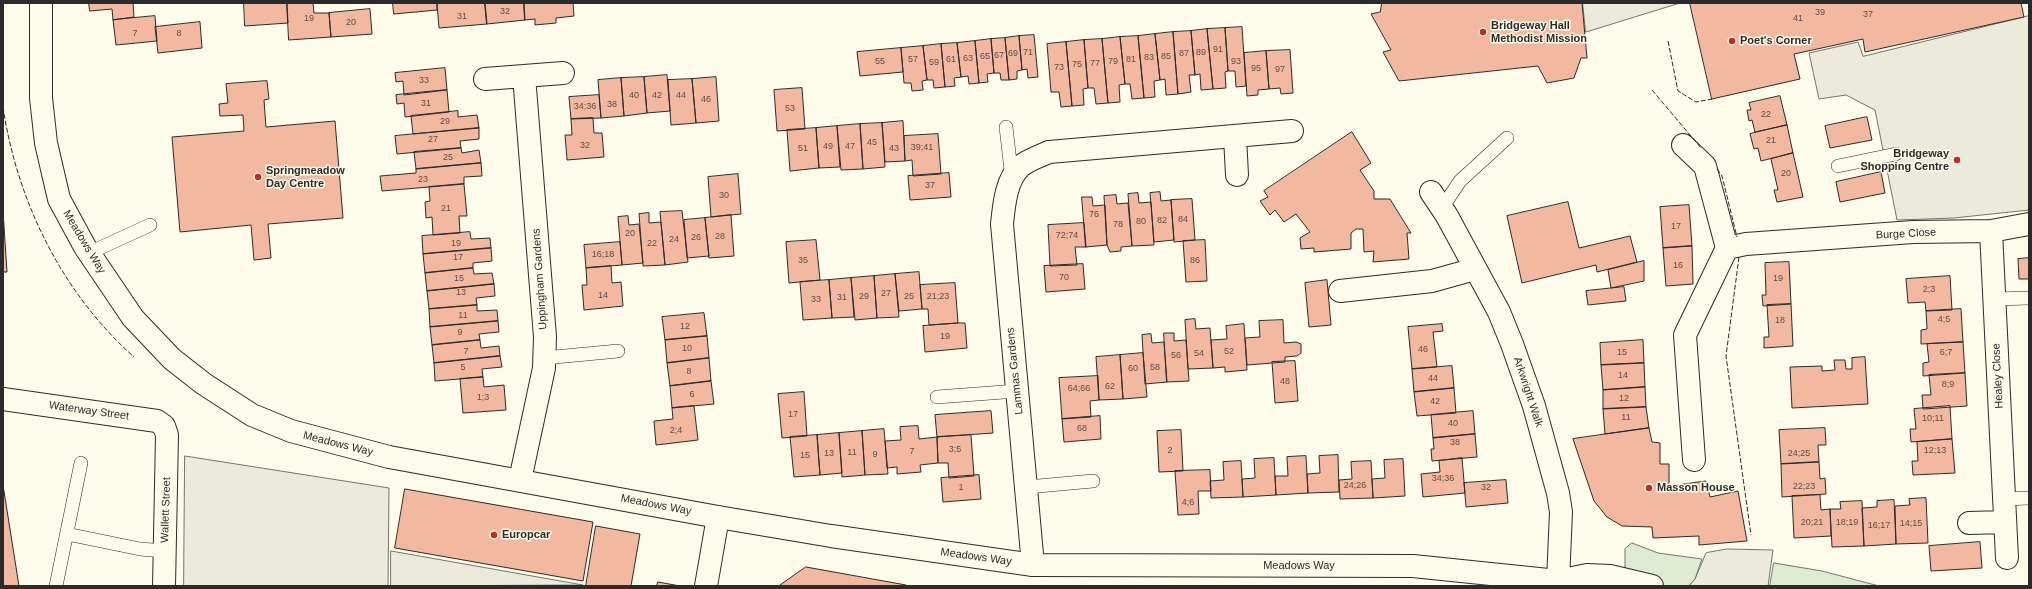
<!DOCTYPE html>
<style>
body{margin:0}
#map{position:relative;width:2032px;height:589px;overflow:hidden;background:#fdfbea;font-family:Helvetica,sans-serif}
canvas{display:block}
.frame{position:absolute;inset:0;border:4px solid #2b2b2b;pointer-events:none}
</style>
<div id="map">
<canvas width="2032" height="589"></canvas>
<div class="frame"></div>
</div>
<script>
const c = document.querySelector('canvas').getContext('2d');
c.lineJoin = 'round';
function fill(path, color) { c.fillStyle = color; c.fill(path, 'evenodd'); }
function strokePath(path, color, width, dash) { c.strokeStyle = color; c.lineWidth = width; c.lineCap = dash ? 'butt' : 'round'; c.setLineDash(dash || []); c.stroke(path); }
function write(font, color, halo, rows, align = 'center') {
  c.font = font + ' Helvetica,sans-serif'; c.lineWidth = 3; c.setLineDash([]); c.textBaseline = 'middle'; c.strokeStyle = halo; c.fillStyle = color; for (const [text, x, y, turn = 0] of rows) {
    c.save(); c.translate(x, y); c.rotate((+turn || 0) * Math.PI / 180); c.textAlign = isNaN(turn) ? turn : align; if (halo) c.strokeText(text, 0, 0); c.fillText(text, 0, 0); c.restore();
  }
}
const green = new Path2D(`
 M1632,543L1658,553L1702,559L1695,579L1689,586H1654L1639,582L1625,567V549Z
 M1774,563L1822,571L1879,586H1770Z`);
const parking = new Path2D(`
 M1583,3H1680L1586,32Z
 M2029,16V210L1954,218L1897,220L1875,110L1846,95L1819,99L1809,53L1858,42L1863,56Z
 M185,456L389,488L388,586H184Z
 M1727,549L1773,550L1768,586H1689L1695,579L1706,553Z
 M391,551L583,585L391,586Z`);
const building = new Path2D(`
 M89,3H133L134,17L113,20L112,9L90,11Z
 M244,3H287L288,23L245,26Z
 M287,3H313L314,13H329L331,37L289,40Z
 M393,3H437V10L394,14Z
 M485,3H524L525,20L487,24Z
 M485,3L487,24L439,28L437,4Z
 M524,3H573L574,16L556,18V23L535,25V19L525,20Z
 M1382,3H1582L1587,58H1581L1574,78L1547,83L1538,66L1399,81L1383,52L1391,50L1371,14L1380,12Z
 M1690,3H2021L2024,17L1865,52L1863,39L1794,54L1800,79L1712,99Z
 M370,9L372,34L331,37L329,13Z
 M155,16L157,41L116,45L113,20Z
 M200,22L202,48L158,53L155,27Z
 M1242,27L1246,86L1236,87L1235,71H1228L1225,28Z
 M1225,28L1228,71L1225,72L1226,88L1213,89L1207,29Z
 M1207,29L1213,89L1201,90L1200,74L1195,75L1191,31Z
 M1191,31L1195,75H1189L1191,92L1178,94L1173,32Z
 M1173,32L1178,94L1166,95L1165,79L1160,80L1155,34Z
 M1155,34L1160,80L1154,81L1155,97L1144,98L1138,36Z
 M1034,35L1038,77L1028,78L1027,69L1022,70L1019,36Z
 M1019,36L1022,70L1017,71V79L1009,80L1005,38Z
 M1138,36L1144,98L1132,99L1130,84H1125L1120,37Z
 M1120,37L1125,84L1119,85L1120,102L1108,103L1102,39Z
 M1005,38L1009,80H1001L1000,73H994L991,39Z
 M991,39L994,73L987,74L988,82L979,83L975,41Z
 M1102,39L1108,103L1096,104L1094,88H1088L1084,40Z
 M1084,40L1088,88L1083,89L1084,105L1072,106L1066,42Z
 M975,41L979,83L969,84L968,76L961,77L957,43Z
 M1066,42L1072,106L1061,107L1059,92H1051L1047,44Z
 M957,43L961,77L954,78L955,86L945,87L941,44Z
 M941,44L945,87L934,88L933,80H927L923,46Z
 M923,46L927,80L922,81L923,90L912,91L911,83H904L901,48Z
 M901,48L903,72L860,76L857,52Z
 M1290,50L1293,93L1281,94L1280,88L1269,89L1266,51Z
 M1266,51L1269,89L1258,90V95L1247,96L1244,53Z
 M445,68L447,90L404,95L403,81L396,82L395,73Z
 M667,75L670,111L647,113L644,77Z
 M644,77L647,113L624,116L621,78Z
 M716,77L719,121L696,123L692,79Z
 M621,78L624,116L601,118L598,80Z
 M692,79L696,123L671,125L668,80Z
 M267,81L269,99L264,100L266,127L335,121L343,218L268,224L271,258L254,260L251,225L180,232L172,137L244,131L243,115L220,116L219,104L228,103L226,84Z
 M802,88L805,129L777,131L774,90Z
 M447,90L449,112L405,117L404,103L397,104L396,95Z
 M599,95L601,118L571,119L569,97Z
 M1780,96L1787,125L1755,132L1752,120L1749,121L1747,110H1751L1749,103Z
 M458,111V117L477,115L479,128L413,134L411,116Z
 M1867,117L1872,140L1830,148L1825,126Z
 M593,118L594,133H602L604,157L567,160L565,135H572L571,119Z
 M903,121L905,161L885,162L882,123Z
 M882,123L885,167L863,169L860,124Z
 M860,124L863,169L841,170L837,126Z
 M1787,125L1793,153L1761,161L1758,148L1754,149L1750,134Z
 M837,126L840,167L819,168L816,128Z
 M479,128V139L460,141L461,148L397,154L395,136Z
 M816,128L819,168L790,171L787,130Z
 M1352,132L1371,163L1360,170L1374,191V199H1390L1411,233H1407L1409,259L1373,262L1374,251L1364,252L1363,229H1356L1351,233V249L1314,252V248L1301,249L1300,238L1310,232L1296,214L1284,222L1275,210L1270,215L1260,201L1268,197L1264,191Z
 M938,134L941,174L913,176L912,160L905,161L904,136Z
 M461,148L462,153L479,150L481,163L416,169L414,152Z
 M1793,153L1803,197L1777,202L1774,190H1778L1771,159Z
 M481,163L482,176L464,177V184L382,191L380,176L416,173V169Z
 M1881,172L1885,193L1840,202L1836,182Z
 M949,173L951,197L910,200L908,176Z
 M738,174L741,214L711,217L708,177Z
 M464,184L467,216H459L460,233L433,235L432,217L426,218L425,202L430,201L429,187Z
 M1160,192L1161,201L1171,200L1174,240L1154,242L1150,193Z
 M1138,193L1139,203L1151,202L1154,245L1132,246L1128,194Z
 M1116,195L1117,204L1128,203L1132,246L1121,247V251L1110,252L1107,245L1104,196Z
 M1082,197H1092L1093,206L1105,205L1107,245L1086,247Z
 M1192,199L1195,240L1174,242L1171,200Z
 M1568,202L1579,248L1630,236L1637,262L1597,272L1596,265L1522,283L1507,216Z
 M1689,205L1692,246L1663,248L1660,207Z
 M3,211L7,272H3Z
 M682,211L688,262L665,265L660,212Z
 M649,213V223L661,222L665,265L643,266L639,214Z
 M731,215L734,256L709,258L705,218Z
 M628,216L629,225L639,224L643,263L622,265L618,217Z
 M705,218L709,256L687,258L684,220Z
 M1084,223L1086,247H1075L1077,265L1050,266L1048,225Z
 M470,232L471,239L490,238L491,248L423,254L422,236Z
 M816,240L820,280L789,283L786,242Z
 M1205,240L1207,281L1186,282L1183,241Z
 M620,242L622,265L586,268L584,245Z
 M1692,246L1693,284L1666,286L1663,248Z
 M491,248L492,261L473,263V268L425,273L423,254Z
 M2029,258V279H2019L2018,259Z
 M1644,261V281L1611,288L1608,270Z
 M1789,262L1791,304L1763,306L1762,295H1766L1765,263Z
 M1083,264L1085,289L1046,292L1044,266Z
 M611,266L612,283L621,282L623,306L584,310L582,285H587L586,268Z
 M473,268L474,274L492,273L494,284L427,291L425,273Z
 M919,272L922,309L899,311L895,274Z
 M895,274L899,317L877,318L874,276Z
 M874,276L877,318L855,320L851,278Z
 M1950,276L1952,310L1926,311L1925,302L1908,303L1906,279Z
 M851,278L854,317L832,318L829,280Z
 M829,280L832,318L803,320L800,282Z
 M1327,280L1331,325L1309,327L1305,283Z
 M955,283L958,323L929,325L928,309H922L920,285Z
 M494,284L495,296L476,298L477,305L429,309L427,291Z
 M1624,287L1626,301L1588,305L1586,291Z
 M1791,304L1793,346L1764,348V337H1769L1767,305Z
 M477,305V311L497,310L498,321L430,327L429,309Z
 M1961,309L1963,342L1921,344V330L1927,329L1926,311Z
 M704,313L707,336L665,340L662,317Z
 M1195,319L1196,329L1210,328L1213,368L1188,369L1185,320Z
 M1283,320L1284,343L1296,342L1301,344V353L1297,356L1285,357V362L1247,365L1245,338L1260,337L1259,321Z
 M498,321L499,332L479,334L480,340L432,345L430,327Z
 M958,323H965L967,348L925,352L923,326Z
 M1244,324L1247,370L1225,372V367L1213,368L1211,340L1227,339L1226,326Z
 M1442,324L1443,331L1433,332L1437,367L1412,369L1408,327Z
 M1164,333H1174V341L1186,340L1189,381L1167,382Z
 M1151,334L1152,343L1164,342L1167,382L1145,384L1142,335Z
 M707,336L709,358L667,363L665,340Z
 M480,340L481,348L499,346L500,356L434,363L432,345Z
 M1643,340L1644,363L1601,365L1600,343Z
 M1963,342L1965,373L1923,376V363L1929,362L1927,344Z
 M1143,353L1147,397L1123,399L1120,355Z
 M1120,355L1123,399L1099,400L1096,357Z
 M500,356L502,367L482,369L483,377L435,381L434,363Z
 M1865,357L1868,404L1792,408L1790,367L1822,366V371L1835,370L1834,360H1845L1846,369H1852V358Z
 M709,358L711,381L670,386L667,363Z
 M1295,361L1298,401L1275,403L1272,362Z
 M1644,363L1645,387L1603,390L1601,365Z
 M1452,366L1454,388L1414,392L1412,369Z
 M1965,373L1967,406L1923,409L1922,395H1931L1929,375Z
 M1098,376L1099,400L1090,401L1091,417L1062,419L1059,378Z
 M483,377L484,387L504,385L506,410L463,413L460,379Z
 M711,381L714,404L672,408L670,386Z
 M1645,387L1646,407L1603,409V390Z
 M1454,388L1456,413L1417,416L1414,392Z
 M804,392L807,436L782,438L778,394Z
 M694,406L698,440L656,445L654,421L673,419L672,408Z
 M1950,406L1952,439L1911,442L1910,429H1916L1914,409Z
 M1646,407L1649,428L1605,434L1603,409Z
 M991,411L993,433L937,437L935,415Z
 M1473,411L1475,434L1433,438L1431,415Z
 M1100,416L1101,439L1064,442L1062,419Z
 M918,426L919,439L937,437L938,463L920,465L921,472L897,474V467L887,468L885,441L901,440L900,427Z
 M1649,428L1652,442L1660,443V464H1669V486L1706,481L1710,497L1738,491L1747,541L1699,545V536L1653,538L1652,527L1622,526L1607,517L1594,501L1573,439Z
 M1825,428L1826,445H1818L1819,462L1781,464L1779,430Z
 M884,429L888,474L865,475L862,431Z
 M1181,430L1183,471L1159,472L1157,431Z
 M862,431L865,475L842,477L839,433Z
 M839,433L842,473L820,475L817,435Z
 M1475,434L1477,457L1432,461L1431,449H1434L1433,438Z
 M817,435L820,475L794,477L790,437Z
 M971,435L974,476L949,478L948,463H938L937,437Z
 M1952,439L1955,473L1913,475L1912,461H1918L1917,442Z
 M1338,455L1339,492L1308,493L1307,474L1320,473L1319,456Z
 M1306,456L1308,493L1276,495L1275,476H1288L1287,457Z
 M1274,458L1276,495L1243,497L1242,479L1255,478L1254,459Z
 M1462,458L1465,493L1423,497L1421,474L1440,472L1439,461Z
 M1403,459L1405,496L1373,498L1372,479L1385,478L1384,460Z
 M1241,461L1243,497L1211,498L1210,481L1224,480L1223,462Z
 M1371,461L1373,498L1340,499L1339,480L1352,479L1351,462Z
 M1819,462L1820,479L1825,478L1826,494L1782,497L1781,464Z
 M1210,470L1211,491H1198L1199,514L1178,515L1175,471Z
 M979,475L981,499L943,502L941,478Z
 M1506,480L1508,503L1466,507L1464,483Z
 M3,485L19,586H3Z
 M405,489L593,522L583,581L395,548Z
 M1820,495L1821,510L1830,509L1831,536L1794,538L1792,496Z
 M1926,498L1928,543L1896,544L1895,506L1910,505L1909,499Z
 M1894,500L1896,544L1864,546L1862,508L1877,507V501Z
 M1862,501L1864,546L1832,547L1830,509H1841L1840,502Z
 M596,526L640,534L631,586H586Z
 M1980,542L1982,568L1931,571L1929,546Z
 M806,567L906,585L905,586H779Z
 M658,582L680,586H657Z`);
const service = new Path2D(`
 M1006,127L1012,179
 M1838,166L1896,154
 M1442,208L1460,181L1507,138
 M89,253L150,225
 M1994,299L2029,298
 M544,358L618,351
 M937,397L1017,391
 M1027,487L1093,481
 M2004,499L2029,498
 M67,534L140,549L165,551
 M56,586L81,463`);
const minor = new Path2D(`
 M485,79L563,73
 M1235,137L1237,175
 M1683,145L1705,166L1727,248
 M1431,192L1447,216L1499,312L1512,344L1534,406L1558,493L1561,512L1558,581
 M1991,231L2007,558
 M1727,248L1746,244L1913,232L1991,231L2029,224
 M1340,291L1432,281L1475,269
 M3,399L157,421L164,426L167,435L164,586
 M1694,460L1685,335L1727,248
 M520,480L544,368L545,337L524,76
 M1969,523L2005,522
 M1033,565L1002,224C1004,205 1006,179 1021,166C1028,160 1040,156 1049,152L1292,131
 M706,586L718,517`);
const tertiary = new Path2D(`
 M41,3V98L46,143L59,199L85,247L133,318L172,359L204,384L252,415L291,431L389,457L718,517L831,536L1033,565L1413,566L1558,581L1587,575L1610,576L1652,586`);
const fence = new Path2D(`
 M1668,41L1678,91L1696,102L1712,99
 M1652,90L1701,148
 M3,107C17,201 62,293 134,357
 M1717,169L1722,176L1737,237
 M1739,257L1726,356L1751,535`);
const markers = [
 [1483,32,4,"#c62828"],
 [1732,41,4,"#c62828"],
 [1957,160,4,"#c62828"],
 [258,177,4,"#c62828"],
 [1649,488,4,"#c62828"],
 [494,535,4,"#c62828"]
];
const numberNames = [
 ["32",505,12],
 ["39",1820,13],
 ["37",1868,15],
 ["31",462,17],
 ["19",309,19],
 ["41",1798,19],
 ["20",351,23],
 ["7",135,34],
 ["8",179,34],
 ["91",1218,50],
 ["71",1028,53],
 ["89",1201,53],
 ["69",1013,54],
 ["87",1184,54],
 ["67",999,56],
 ["65",985,57],
 ["85",1166,57],
 ["83",1149,58],
 ["63",968,59],
 ["57",913,60],
 ["61",951,60],
 ["81",1131,60],
 ["55",880,62],
 ["79",1113,62],
 ["93",1236,62],
 ["59",934,63],
 ["77",1095,64],
 ["75",1077,65],
 ["73",1059,68],
 ["95",1256,69],
 ["97",1280,70],
 ["33",424,81],
 ["40",634,96],
 ["42",657,96],
 ["44",681,96],
 ["46",706,100],
 ["31",426,104],
 ["38",612,105],
 ["34;36",585,107],
 ["53",790,109],
 ["22",1766,115],
 ["29",445,122],
 ["27",433,140],
 ["21",1771,141],
 ["45",872,143],
 ["32",585,146],
 ["49",828,147],
 ["47",850,147],
 ["39;41",922,148],
 ["51",803,149],
 ["43",894,149],
 ["25",448,158],
 ["20",1786,174],
 ["23",423,180],
 ["37",930,186],
 ["30",724,196],
 ["21",446,209],
 ["76",1094,215],
 ["84",1183,220],
 ["82",1162,221],
 ["80",1141,222],
 ["78",1118,225],
 ["17",1676,227],
 ["20",630,234],
 ["72;74",1067,236],
 ["28",720,237],
 ["26",696,238],
 ["24",674,240],
 ["19",456,244],
 ["22",652,244],
 ["16;18",603,255],
 ["17",458,258],
 ["35",803,261],
 ["86",1195,261],
 ["16",1678,266],
 ["70",1064,278],
 ["15",459,279],
 ["19",1778,279],
 ["2;3",1929,290],
 ["13",461,293],
 ["27",886,294],
 ["14",603,296],
 ["29",864,297],
 ["25",909,297],
 ["21;23",938,297],
 ["31",842,298],
 ["33",816,300],
 ["11",463,316],
 ["4;5",1944,320],
 ["18",1780,321],
 ["12",685,327],
 ["9",460,333],
 ["19",945,337],
 ["10",687,349],
 ["46",1423,350],
 ["7",466,352],
 ["52",1229,352],
 ["15",1622,353],
 ["6;7",1946,353],
 ["54",1199,354],
 ["56",1176,356],
 ["5",463,368],
 ["58",1155,368],
 ["60",1133,369],
 ["8",689,372],
 ["14",1623,376],
 ["44",1433,379],
 ["48",1285,382],
 ["8;9",1948,385],
 ["62",1110,387],
 ["64;66",1079,389],
 ["6",692,395],
 ["1;3",483,398],
 ["12",1624,399],
 ["42",1435,402],
 ["17",793,415],
 ["11",1626,418],
 ["10;11",1933,419],
 ["40",1453,424],
 ["68",1082,429],
 ["2;4",676,431],
 ["38",1455,443],
 ["3;5",955,450],
 ["2",1170,451],
 ["12;13",1935,451],
 ["7",912,452],
 ["11",852,453],
 ["13",829,454],
 ["24;25",1799,454],
 ["9",875,455],
 ["15",805,456],
 ["34;36",1443,479],
 ["24;26",1355,486],
 ["22;23",1804,487],
 ["1",961,488],
 ["32",1486,488],
 ["4;6",1188,503],
 ["20;21",1812,523],
 ["18;19",1847,523],
 ["14;15",1911,524],
 ["16;17",1879,526]
];
const poiNames = [
 ["Bridgeway Hall",1491,26],
 ["Methodist Mission",1491,39],
 ["Poet's Corner",1740,41],
 ["Bridgeway",1949,154,"right"],
 ["Shopping Centre",1949,167,"right"],
 ["Springmeadow",266,171],
 ["Day Centre",266,184],
 ["Masson House",1657,488],
 ["Europcar",502,535]
];
const streetNames = [
 ["Burge Close",1906,234,-3],
 ["Meadows Way",84,242,59],
 ["Uppingham Gardens",540,279,-94],
 ["Lammas Gardens",1015,371,-96],
 ["Healey Close",1998,376,-93],
 ["Arkwright Walk",1528,392,72],
 ["Waterway Street",89,411,8],
 ["Meadows Way",338,444,14],
 ["Meadows Way",656,505,11],
 ["Wallett Street",166,510,-88],
 ["Meadows Way",976,557,8],
 ["Meadows Way",1299,566]
];
fill(green, '#deebd1');
strokePath(green, '#74746e', 1);
fill(parking, '#eceadb');
strokePath(parking, '#74746e', 1);
fill(building, '#f2b8a0');
strokePath(building, '#2b2b2b', 1);
strokePath(service, '#2b2b2b', 14);
strokePath(minor, '#2b2b2b', 24);
strokePath(tertiary, '#2b2b2b', 24);
strokePath(service, '#fdfbea', 13);
strokePath(minor, '#fdfbea', 22);
strokePath(tertiary, '#fdfbea', 22);
strokePath(fence, '#2b2b2b', 1, [5, 2]);
for (const [x, y, r, color] of markers) { const dot = new Path2D(); dot.arc(x, y, r, 0, 2 * Math.PI); c.fillStyle = color; c.fill(dot); strokePath(dot, '#fdfbea', 1.5); }
write('9px', '#5d4e48', null, numberNames);
write('bold 11px', '#2b2b2b', '#fdfbea', poiNames, 'left');
write('11px', '#2b2b2b', '#fdfbea', streetNames);
</script>
